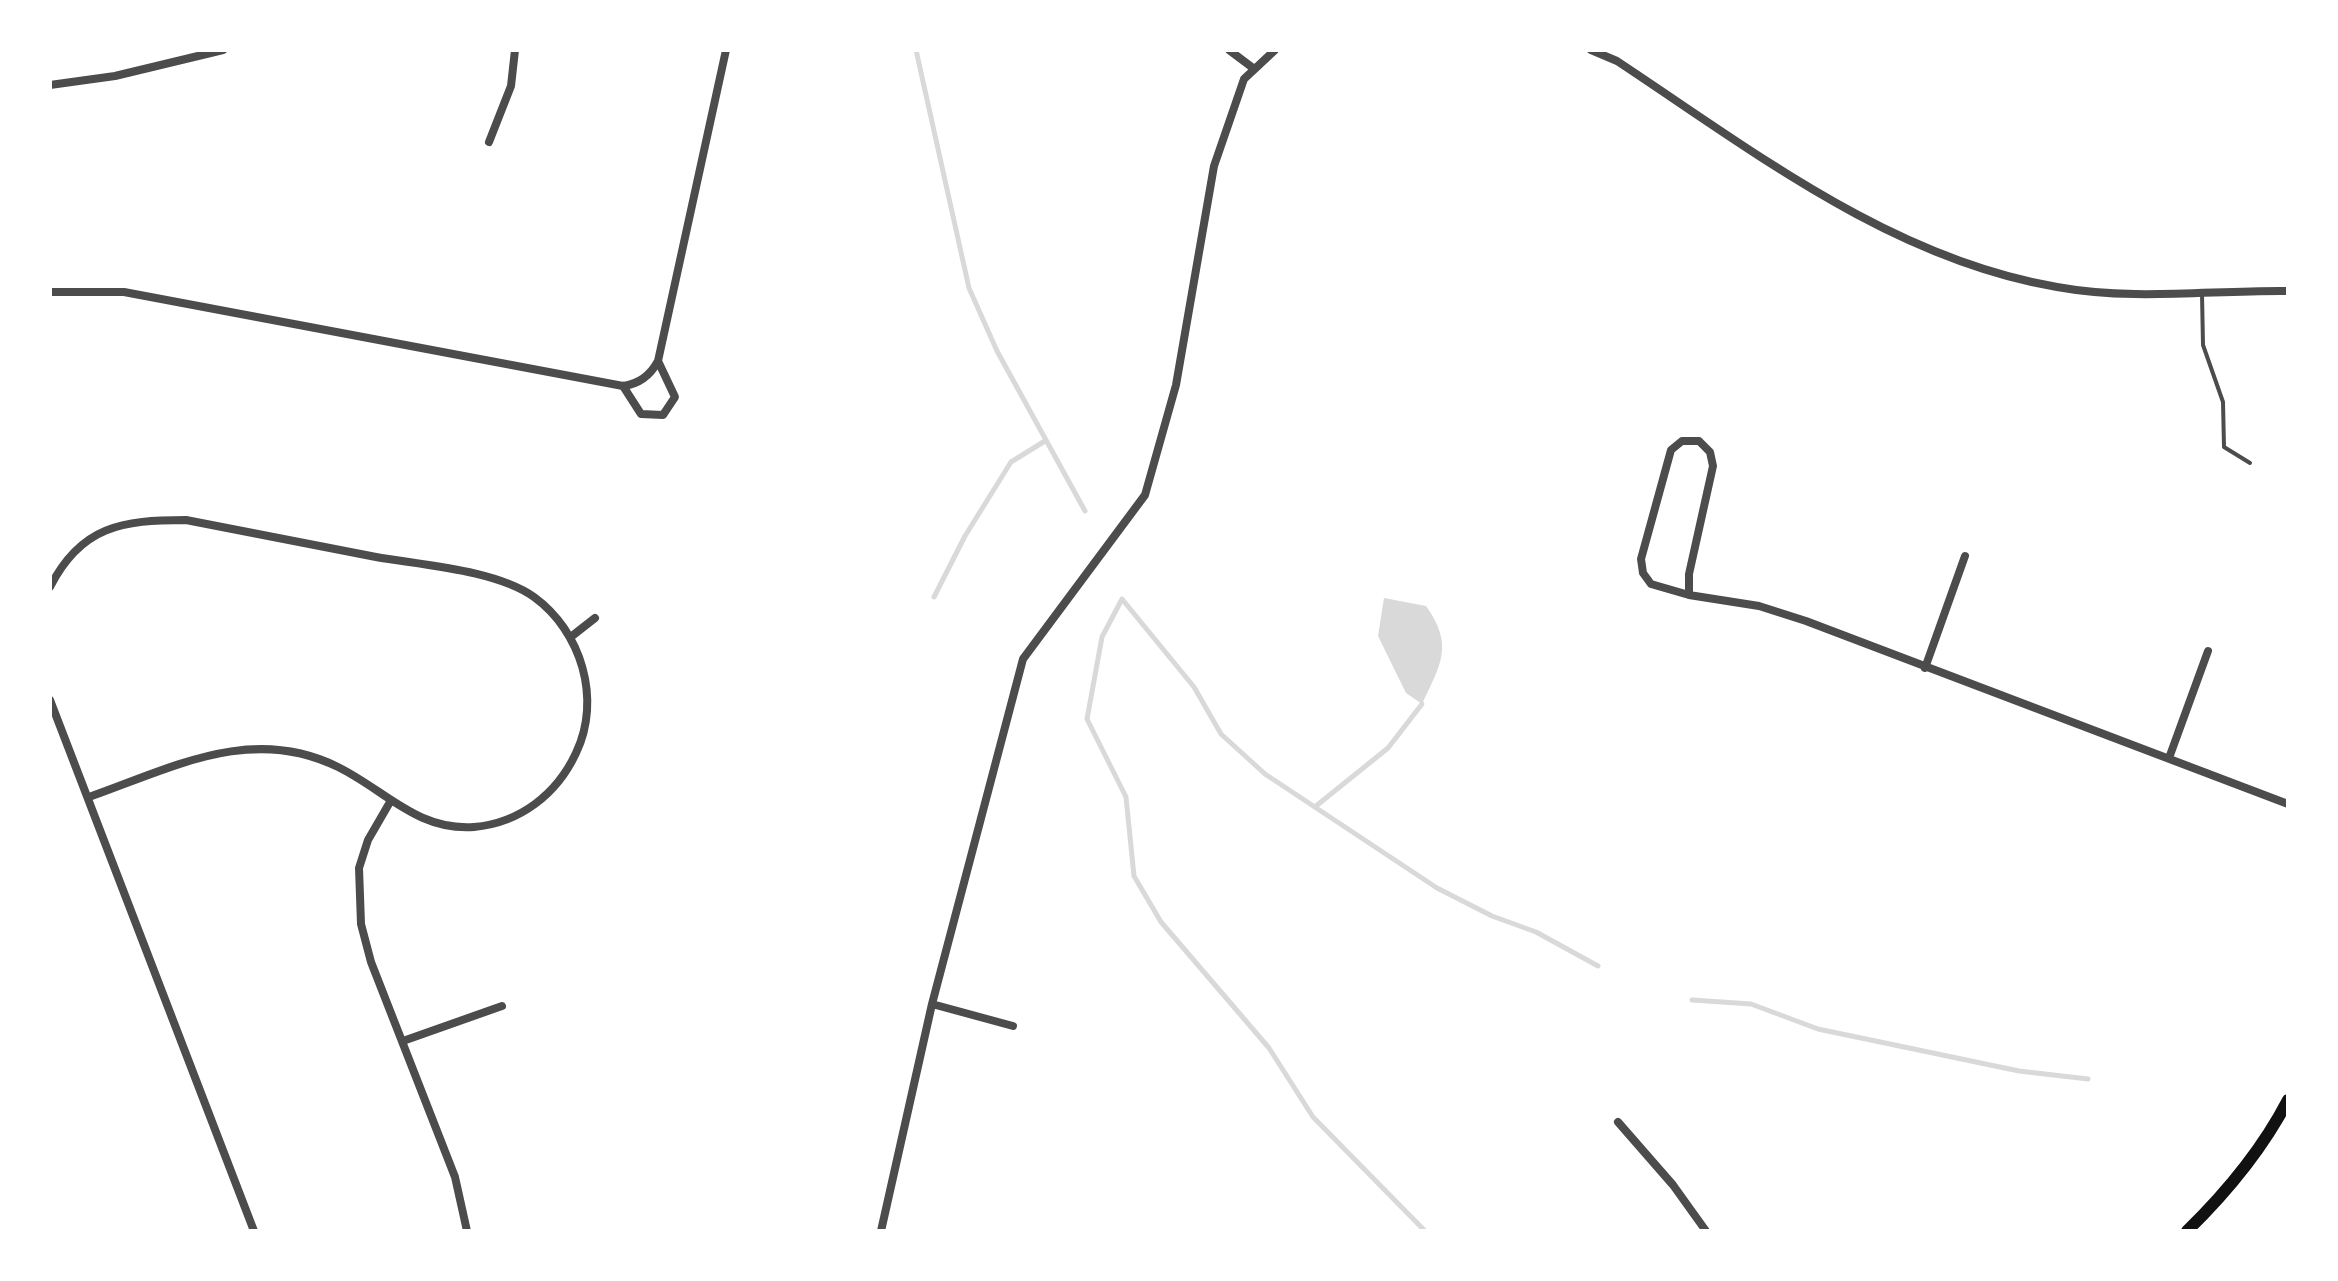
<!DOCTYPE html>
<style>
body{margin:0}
#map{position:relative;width:2338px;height:1281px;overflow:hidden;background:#fff;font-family:Georgia,serif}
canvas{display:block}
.frame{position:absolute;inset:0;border:52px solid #fff;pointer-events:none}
</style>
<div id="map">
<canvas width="2338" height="1281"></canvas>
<div class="frame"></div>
</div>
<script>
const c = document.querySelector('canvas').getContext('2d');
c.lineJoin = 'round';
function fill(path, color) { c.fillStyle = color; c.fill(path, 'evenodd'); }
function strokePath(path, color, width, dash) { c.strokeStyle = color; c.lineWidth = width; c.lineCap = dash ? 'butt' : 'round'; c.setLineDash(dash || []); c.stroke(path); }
const water = new Path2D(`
 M1384,598L1426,606C1454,645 1441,664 1422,704L1406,693L1378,636Z`);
const stream = new Path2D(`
 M916,50L969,288L997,351L1085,511
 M934,597L965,536L1011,462L1045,441
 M1316,806L1388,748L1422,704
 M1692,1000L1751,1004L1818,1029L2019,1071L2088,1079
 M1425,1231L1313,1117L1269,1048L1161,922L1134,876L1126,797L1087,719L1102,637L1122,599L1194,687L1221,734L1265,774L1437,888L1492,916L1536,932L1598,966`);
const service = new Path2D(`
 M2202,294L2203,345L2223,402L2224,447L2250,463`);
const minor = new Path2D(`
 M1229,50L1253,68
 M1591,50L1617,61C1753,151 1892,259 2057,287C2134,301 2211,290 2288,291
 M50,85L115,76L223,50
 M489,142L511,86L515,50
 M50,292H124L623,386C639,384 650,376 658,361L726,50
 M623,386L641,414L663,415L675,397L658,361
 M50,587C81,526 122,520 186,520C249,532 312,545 376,557C422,565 496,570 534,597C581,631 602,699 576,753C557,794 520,823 474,827C417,831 385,790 338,767C251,724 172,768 89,797
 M1689,595V574L1713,466L1710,452L1699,441H1682L1671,450L1641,559L1643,573L1651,584L1689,595L1759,606L1806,621L2288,804
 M572,636L595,618
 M1925,668L1965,556
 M50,700L254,1231
 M2169,758L2208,651
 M390,802L368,840L359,868L361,924L371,962L455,1177L467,1231
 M932,1004L1013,1026
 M403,1041L502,1006
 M1618,1122L1673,1185L1706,1231
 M881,1231L932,1004L1023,659L1145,495L1176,385L1214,166L1244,79L1275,50`);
const secondary = new Path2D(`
 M2187,1231C2226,1193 2263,1148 2288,1100`);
fill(water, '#d9d9d9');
strokePath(stream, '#d9d9d9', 5);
strokePath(service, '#4c4c4c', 4);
strokePath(minor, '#4c4c4c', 8);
strokePath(secondary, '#111', 12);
</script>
